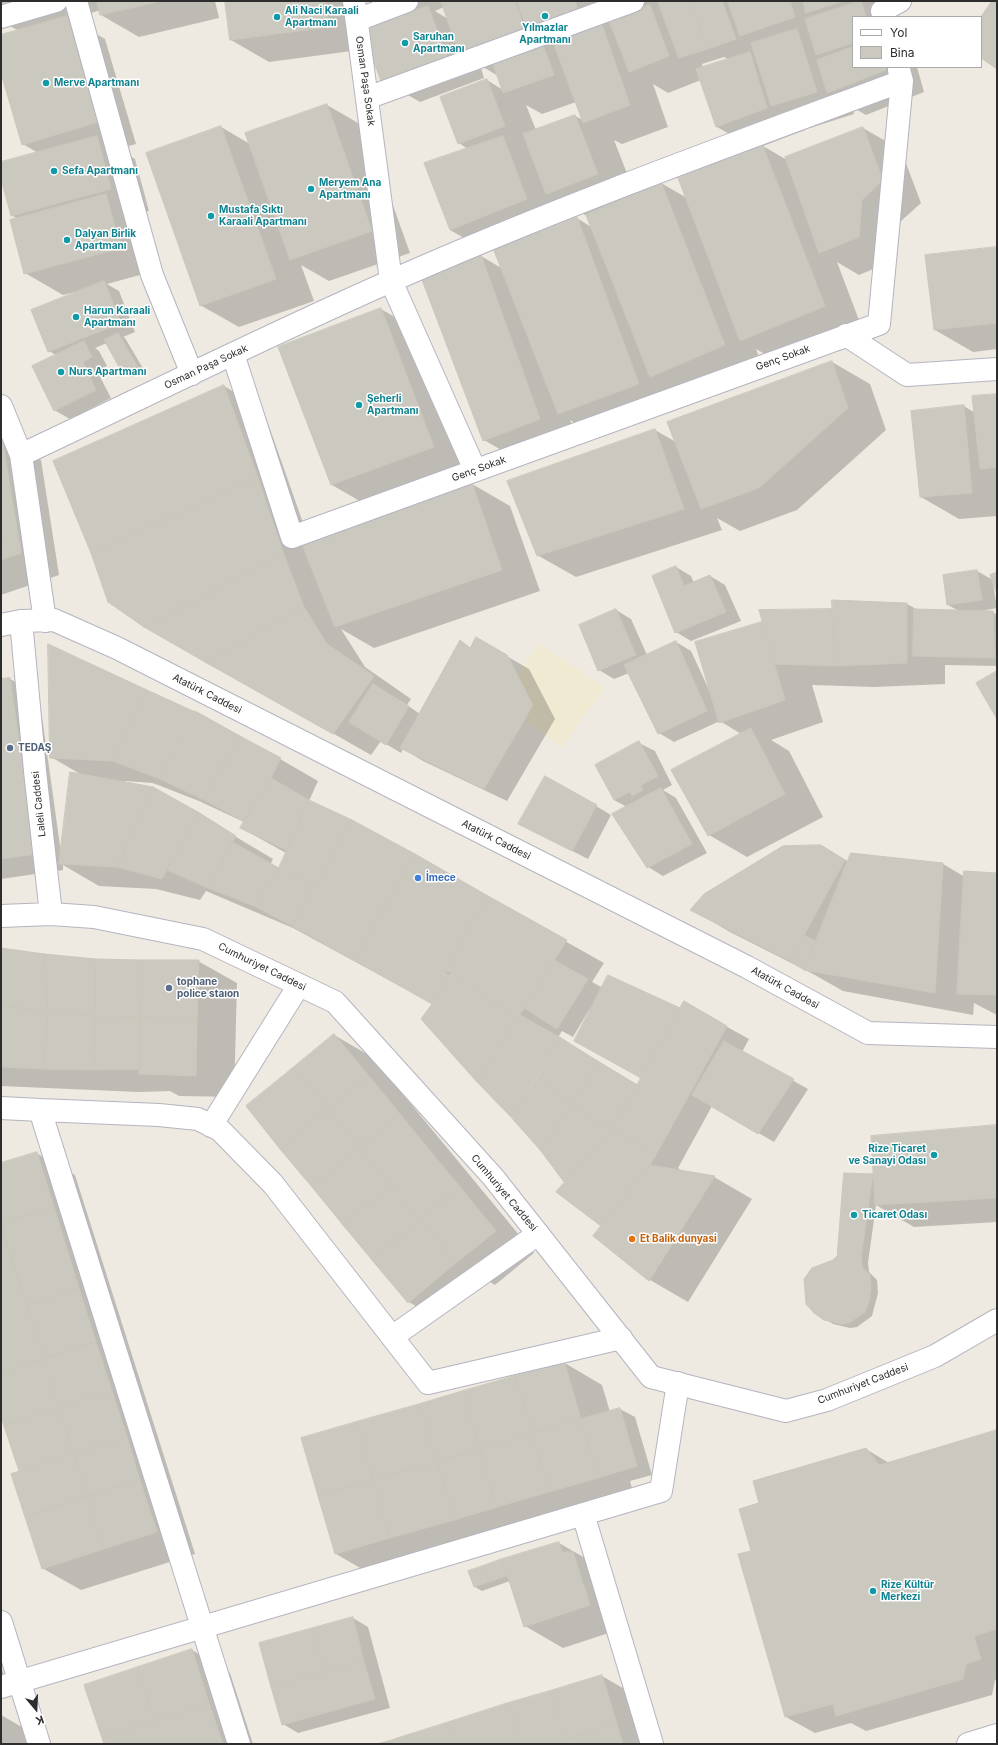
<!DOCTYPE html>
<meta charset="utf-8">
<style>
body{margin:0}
#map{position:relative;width:998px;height:1745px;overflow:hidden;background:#eeeae1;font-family:Inter,sans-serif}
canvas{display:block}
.frame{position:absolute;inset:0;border:2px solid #2d2d2d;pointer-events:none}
.legend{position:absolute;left:852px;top:16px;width:130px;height:52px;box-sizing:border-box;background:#fff;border:1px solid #ababab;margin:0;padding:5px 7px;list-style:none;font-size:12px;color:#2d2d2d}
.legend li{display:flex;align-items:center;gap:8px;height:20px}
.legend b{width:20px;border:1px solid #ababab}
.north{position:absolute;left:16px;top:1689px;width:40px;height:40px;-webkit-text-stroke:3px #fff;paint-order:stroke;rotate:161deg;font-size:11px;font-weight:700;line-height:16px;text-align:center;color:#2d2d2d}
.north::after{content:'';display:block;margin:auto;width:14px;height:18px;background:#2d2d2d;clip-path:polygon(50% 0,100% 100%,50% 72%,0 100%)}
</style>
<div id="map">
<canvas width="998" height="1745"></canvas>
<div class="frame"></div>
<ul class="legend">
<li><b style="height:5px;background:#fff"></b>Yol</li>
<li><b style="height:11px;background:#cac8bf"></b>Bina</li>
</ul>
<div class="north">K</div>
</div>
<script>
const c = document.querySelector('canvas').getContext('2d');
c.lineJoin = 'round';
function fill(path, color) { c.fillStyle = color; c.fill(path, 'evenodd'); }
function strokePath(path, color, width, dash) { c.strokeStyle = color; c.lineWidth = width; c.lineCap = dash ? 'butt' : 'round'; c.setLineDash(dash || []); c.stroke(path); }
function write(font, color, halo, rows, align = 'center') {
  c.font = font + ' Inter,sans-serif'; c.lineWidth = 3; c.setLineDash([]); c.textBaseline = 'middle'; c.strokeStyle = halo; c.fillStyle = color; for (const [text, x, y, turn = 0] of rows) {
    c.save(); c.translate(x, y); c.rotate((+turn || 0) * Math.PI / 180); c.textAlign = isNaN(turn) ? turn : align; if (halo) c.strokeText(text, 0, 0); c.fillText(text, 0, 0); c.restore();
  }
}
const education = new Path2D(`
 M539,643L604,688L562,747L498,702Z`);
const shadow = new Path2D(`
 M1,1H215L219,18L139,37L101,15L100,10L71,20L105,39L136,144L118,149L135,159L149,211L138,213L158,270L107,284L119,291L135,332L123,337L125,338L144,370L131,377L124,373L107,343L95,348L99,351L107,366L97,371L111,398L70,419L54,410L56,355L49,351L75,293V292L63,295L25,273L18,219L11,215L1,175V163L38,153L23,144L1,69V36L19,31L1,21Z
 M226,1H360L364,30L416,11L398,1H890L895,17H853V67H917L924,92L866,115L852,107L854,114L810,128L803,124L805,130L763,146L787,160L863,128L901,150L921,203L900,222L897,259L859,275L837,262L862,328L779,362L756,349L763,367L689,398L670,387L677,406L597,436L570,420L578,441L522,462L484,440L481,256L503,269L495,249L489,252L450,230L468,149L459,143L487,80L503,90L498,76L480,65L484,78L420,102L382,80L366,37L367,49L269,62L231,40ZM444,7L448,19L435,11ZM724,57L729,60L703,68L702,64ZM701,80L717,127L754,148L687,198L661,183L635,194L614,140L622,144L668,127L653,84L668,93ZM576,102L583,120L575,116L536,130L526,105L542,114ZM556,199L585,215H587L591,227L577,218L560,225L559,223L565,221Z
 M327,105L365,127L410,253L329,281L301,265L314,301L239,327L200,305L221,127L250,144Z
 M997,248V349L973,352L935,330Z
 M381,309L420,332L472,469L370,507L332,485Z
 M832,362L870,384L886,430L797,510L740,531L717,518L722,530L576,577L537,555L655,430L676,442Z
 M224,386L263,409L309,540L472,484L510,506L540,591L374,648L341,629L365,667L411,699L407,705L420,714L461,642L471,648L477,639L529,669L555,719L507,801L423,761L403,749L401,753L381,741L371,755L176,644Z
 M997,395V516L959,519L921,497L964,406L975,413Z
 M1,414L13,444L41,460L59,575L1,595Z
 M676,567L691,576L694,583L710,576L725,585L741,621L691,641L676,632Z
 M977,571L993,580L997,573V591L993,583L997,608L981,611L993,612L997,615V666L945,665V684L874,687L812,685L823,722L771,740L789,751L823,817L747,857L709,835L741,734L720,721L674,742L659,733L629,673L614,679L599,670L616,610L631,619L647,655L676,642L691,651L710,692L711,691L696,642L763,623L761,611L833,610L907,604L918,610L959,611L948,605Z
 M10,679L39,695L61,853L82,775L51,757L280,759L318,781L309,801L351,821L604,963L592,982L603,988L609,977L680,1010L684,1003L749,1039L742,1052L808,1089L774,1142L712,1106L678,1168L683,1172L714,1177L752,1199L688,1302L650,1280L594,1236L603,1225L558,1192L566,1182L542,1150L422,1019L433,1004L293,928L206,891L200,900L156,889L99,886L63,865V870L1,879V680ZM125,781L152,783L158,785L199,801L244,822L241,828L286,853L279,869L270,865L273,859L191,810L125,783ZM589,1010L591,1011H680L638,1085L558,1037L562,1031L573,1037ZM547,1058L548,1059L538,1077L525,1095L523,1094Z
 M639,743L655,751L672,785L663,790L676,798L707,853L663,876L648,867L627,807L614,800Z
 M596,806L611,815L588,859L520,824Z
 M821,846L849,862L943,864L965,877L997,874V1015L974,1003L973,1015L843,991L813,974L730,932L692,910Z
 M1,949L96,960L198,961L237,983L234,1097L179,1096L170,1091L138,1092L1,1086Z
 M334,1035L372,1057L534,1253L495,1285L472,1271L424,1311L409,1302L247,1107Z
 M997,1126V1222L914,1227L876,1205L868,1263L869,1272L877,1280L878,1293L872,1316L857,1327L850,1328L833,1324L825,1319L834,1261L838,1256L845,1174L874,1175Z
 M36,1153L75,1175L195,1554L81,1590L42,1568L20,1472L1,1412V1164Z
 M563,1362L602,1385L610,1412L620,1409L635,1417L652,1475L630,1481L635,1499L374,1576L336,1554L302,1439Z
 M997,1431V1679L995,1680L992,1695L866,1731L851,1723L815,1733L786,1717L739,1555L753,1551L760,1504L866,1449L889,1463Z
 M559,1543L597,1565L627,1627L563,1648L525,1626L510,1581L482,1591L475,1587L470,1571Z
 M353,1618L368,1627L390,1708L298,1733L283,1724L260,1644Z
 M192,1650L230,1673L253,1744H105Z
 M1,1667L4,1675L1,1676Z
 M602,1676L640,1698L654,1744H381Z
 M1,1715L29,1731L33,1744H1Z`);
const building = new Path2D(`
 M1,1H24L1,9Z
 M97,1H161L100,15Z
 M225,1H325L329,27L230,40Z
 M441,1H515L526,32L460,55Z
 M517,1H575L579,12L528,30Z
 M658,1H689L708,49L679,58Z
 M689,1H722L736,39L708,49Z
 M728,1H790L795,17L740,36Z
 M803,1H843L806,13Z
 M861,1L866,17H853V43L816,55L805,19Z
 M992,1H997V69L981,58V17Z
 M650,5L669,56L629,72L609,21Z
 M428,6L447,56L381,81L362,30Z
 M67,16L98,122L22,145L1,73V35Z
 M601,22L630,105L583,123L552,39Z
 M797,29L817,92L771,106L751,43Z
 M541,40L554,75L503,93L491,58Z
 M853,47V67H885L886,70L827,93L817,60Z
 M750,52L767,108L716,127L696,69Z
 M487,79L505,126L458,144L440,97Z
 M327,104L372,231L290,260L245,133Z
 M575,115L598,174L546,194L523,134Z
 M221,126L276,279L200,306L146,153Z
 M863,127L883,180L862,200L859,237L819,253L785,157Z
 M97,136L111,189L11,216L1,179V162Z
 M503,136L527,199L450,230L424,163Z
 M762,144L825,306L740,341L678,178Z
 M661,182L725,345L650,377L586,215Z
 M106,194L121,248L24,274L10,220Z
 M577,217L639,384L558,414L493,248Z
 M997,247V323L934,330L925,255Z
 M481,255L540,419L483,441L421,277Z
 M104,281L121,323L48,352L31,310Z
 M381,308L434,447L331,485L278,347Z
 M118,333L137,366L123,374L104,340Z
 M84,341L92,357L83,362L96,390L54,411L32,366Z
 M832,361L848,408L759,488L701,509L667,422Z
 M224,385L258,478L91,553L53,461Z
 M997,394V467L980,469L972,396Z
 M964,405L972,493L920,497L911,411Z
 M655,429L684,509L537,556L507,481Z
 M2,437L18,535L21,553L1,532V439Z
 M258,478L284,555L144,627L108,602L91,553Z
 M472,483L502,570L335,627L301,542Z
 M1,532L21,553L1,560Z
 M284,555L304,607L205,662L144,627Z
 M676,566L684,586L710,575L726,612L675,633L652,576Z
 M977,570L982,600L947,605L943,575Z
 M997,572V594L990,575Z
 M832,600L907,603V663L835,666Z
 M304,607L327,644L374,676L333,734L205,662Z
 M616,609L636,655L598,671L579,625Z
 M832,609L835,666L774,664L759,610Z
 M914,609L993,611L995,658L913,656Z
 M762,622L785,700L719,723L695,642Z
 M476,637L507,655L533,705L484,789L400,748L460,640L470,648Z
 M676,641L707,711L658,734L624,665Z
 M48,644L147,690L113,761L50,758Z
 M997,671V719L976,683Z
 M10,678L35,854L1,859V679Z
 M373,684L409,706L386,745L349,722Z
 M147,690L195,712L160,779L113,761Z
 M195,711L240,736L204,800L160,779Z
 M751,728L785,794L708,836L671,770Z
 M240,736L281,758L271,778L243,821L204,800Z
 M639,741L658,776L641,785L643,790L632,796L630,792L614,800L595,765Z
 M70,772L153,787L117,867L59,864Z
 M545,776L597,805L572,851L518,824Z
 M271,778L309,800L286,850L240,828Z
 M153,787L198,812L162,879L117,867Z
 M661,788L692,844L647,868L612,814Z
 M309,800L352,820L314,887L279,868Z
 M198,812L236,836L208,888L167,870Z
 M352,820L415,854L354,960L292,926Z
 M232,842L279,868L254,906L208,888Z
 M821,845L845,860L790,961L690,910L704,894L783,846Z
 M851,853L943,863L935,993L804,970Z
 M415,854L488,896L445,971L448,976L432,1004L354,960Z
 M279,868L314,887L292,926L254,906Z
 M964,871L997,873V995L957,994Z
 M488,896L567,940L517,1019L451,972L445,971Z
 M804,935L815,941L804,970L790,961Z
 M1,948L44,954L48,1011L1,1006Z
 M44,954L96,959L95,1016L48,1011Z
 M96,959L142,960L141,1017L95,1016Z
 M142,960H199L197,1019L141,1017Z
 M554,960L588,979L557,1029L524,1008Z
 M451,972L517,1019L477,1082L421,1019L432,1004Z
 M608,975L680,1008L641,1078L574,1041Z
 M684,1001L727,1026L656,1155L612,1130Z
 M1,1006L48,1011L44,1069L1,1067Z
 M48,1011L95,1016L94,1070L44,1069Z
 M520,1015L561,1038L510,1116L477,1082Z
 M95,1016L141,1017L140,1069L94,1070Z
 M141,1017L197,1019L196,1076L139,1074Z
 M334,1034L369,1076L328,1109L294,1067Z
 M561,1038L599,1062L572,1106L537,1077Z
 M724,1041L794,1079L758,1134L692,1095Z
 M599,1062L637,1085L612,1130L572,1106Z
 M294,1067L328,1109L280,1149L246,1106Z
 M369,1076L400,1114L360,1147L328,1109Z
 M537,1077L572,1106L541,1151L510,1116Z
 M572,1106L612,1130L564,1182L541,1151Z
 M328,1109L360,1147L312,1187L280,1149Z
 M400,1114L460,1187L420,1220L360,1147Z
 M997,1125V1198L875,1205L871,1136Z
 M612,1130L656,1155L650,1165L601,1226L556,1192Z
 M360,1147L391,1185L343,1225L312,1187Z
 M37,1152L54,1207L1,1224V1163Z
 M650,1165L715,1176L649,1281L593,1236Z
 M844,1173L873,1174L861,1258L862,1267L870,1275L871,1288L869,1302L865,1312L849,1323L842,1324L824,1320L814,1313L806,1304L804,1279L812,1268L833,1260L837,1256Z
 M391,1185L420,1220L372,1260L343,1225Z
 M460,1187L496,1231L456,1263L420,1220Z
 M54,1207L79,1288L27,1305L1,1224Z
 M420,1220L456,1263L408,1303L372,1260Z
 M1,1224L44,1359L1,1372Z
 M79,1288L96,1342L44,1359L27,1305Z
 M96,1342L112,1391L59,1408L44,1359Z
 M44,1359L59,1408L4,1426L1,1416V1372Z
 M564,1361L581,1419L532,1433L515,1376Z
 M515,1376L532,1433L480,1449L463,1391Z
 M112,1391L127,1437L74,1454L59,1408Z
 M463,1391L480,1449L437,1462L420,1404Z
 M420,1404L437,1462L373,1480L356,1422Z
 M59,1408L74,1454L19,1471L4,1426Z
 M620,1408L637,1466L598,1478L581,1419Z
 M581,1419L598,1478L549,1492L532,1433Z
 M356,1422L373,1480L318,1496L301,1438Z
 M997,1430V1629L974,1636L981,1659L966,1664L963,1679L836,1716L833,1704L785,1717L738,1554L751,1551L739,1509L759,1503L753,1481L866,1448L879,1465Z
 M532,1433L549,1492L497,1507L480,1449Z
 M127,1437L140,1480L87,1497L74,1454Z
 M480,1449L497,1507L454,1520L437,1462Z
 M74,1454L87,1497L25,1517L11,1474Z
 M437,1462L454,1520L390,1538L373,1480Z
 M140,1480L157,1532L104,1549L87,1497Z
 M373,1480L390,1538L335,1554L318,1496Z
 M87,1497L104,1549L42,1569L25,1517Z
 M559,1542L562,1552H573L590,1605L524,1627L502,1559Z
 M502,1559L507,1576L489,1582L483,1566Z
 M483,1566L489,1582L474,1587L468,1571Z
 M353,1617L364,1662L325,1672L313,1628Z
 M313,1628L325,1672L271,1687L259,1643Z
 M192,1649L209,1703L155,1721L138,1667Z
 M364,1662L375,1699L282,1725L271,1687Z
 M138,1667L155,1721L102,1738L84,1685Z
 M602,1675L617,1724L565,1740L550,1691Z
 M550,1691L566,1744H521L508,1703Z
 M209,1703L223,1744H104L102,1738Z
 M508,1703L521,1744H452L446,1723Z
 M446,1723L452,1744H414L411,1734Z
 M617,1724L623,1744H566L565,1740Z
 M411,1734L414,1744H377L388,1741Z`);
const street = new Path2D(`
 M76,1L152,275L192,374
 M354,1L391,281L475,470
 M1,17L56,1
 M884,17L882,11L900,1
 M357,20L407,1
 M367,98L633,1
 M846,335L907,375L997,369
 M233,354L292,537L879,324L902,81
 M1,406L21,455L45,621
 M21,455C144,397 266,336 391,281C558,207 730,145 902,81L899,70
 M1,625L21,621
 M1,1108L40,1110L239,1744
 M40,1110L159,1115L198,1119L220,1130L273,1184L428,1383L621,1338
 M211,1126L299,985
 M392,1337L538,1234
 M583,1514L652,1744
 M1,1622L39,1744
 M1,1687L661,1491L678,1383`);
const secondary = new Path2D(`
 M51,914L35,771L21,621L54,620L117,648L747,967L868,1033L997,1037
 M1,916L51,914L94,917L203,939L335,1002L493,1177L651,1377L786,1411L827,1400L935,1356L997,1320
 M968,1744L997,1735`);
const markers = [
 [545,16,4,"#0f9aa8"],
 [277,17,4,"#0f9aa8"],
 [405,43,4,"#0f9aa8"],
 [46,83,4,"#0f9aa8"],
 [54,171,4,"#0f9aa8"],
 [311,189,4,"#0f9aa8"],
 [211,216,4,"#0f9aa8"],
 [67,240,4,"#0f9aa8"],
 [76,317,4,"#0f9aa8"],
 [61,372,4,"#0f9aa8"],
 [359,405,4,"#0f9aa8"],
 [10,748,4,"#5c6f8a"],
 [418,878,4,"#3f7fe0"],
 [169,988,4,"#5c6f8a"],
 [934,1155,4,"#0f9aa8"],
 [854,1215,4,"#0f9aa8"],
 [632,1239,4,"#e8710a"],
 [873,1591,4,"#0f9aa8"]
];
const cultureNames = [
 ["Ali Naci Karaali",285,11],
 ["Apartmanı",285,23],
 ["Yılmazlar",545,28,"center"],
 ["Apartmanı",545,40,"center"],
 ["Saruhan",413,37],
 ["Apartmanı",413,49],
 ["Merve Apartmanı",54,83],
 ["Sefa Apartmanı",62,171],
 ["Meryem Ana",319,183],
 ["Apartmanı",319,195],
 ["Mustafa Sıktı",219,210],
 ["Karaali Apartmanı",219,222],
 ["Dalyan Birlik",75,234],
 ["Apartmanı",75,246],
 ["Harun Karaali",84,311],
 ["Apartmanı",84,323],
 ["Nurs Apartmanı",69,372],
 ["Şeherli",367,399],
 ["Apartmanı",367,411],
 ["Rize Ticaret",926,1149,"right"],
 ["ve Sanayi Odası",926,1161,"right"],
 ["Ticaret Odası",862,1215],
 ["Rize Kültür",881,1585],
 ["Merkezi",881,1597]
];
const streetNames = [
 ["Osman Paşa Sokak",365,81,82],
 ["Genç Sokak",783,358,-20],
 ["Osman Paşa Sokak",206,367,-25],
 ["Genç Sokak",479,469,-20],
 ["Atatürk Caddesi",207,694,27],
 ["Laleli Caddesi",39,804,-96],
 ["Atatürk Caddesi",496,840,27],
 ["Cumhuriyet Caddesi",262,967,26],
 ["Atatürk Caddesi",785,988,29],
 ["Cumhuriyet Caddesi",504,1193,50],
 ["Cumhuriyet Caddesi",863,1384,-21]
];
const serviceNames = [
 ["TEDAŞ",18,748],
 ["tophane",177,982],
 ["police staıon",177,994]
];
const shopNames = [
 ["İmece",426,878]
];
const foodNames = [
 ["Et Balik dunyasi",640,1239]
];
fill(education, '#efead1');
fill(shadow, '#0003');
fill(building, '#cac8bf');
strokePath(building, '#cac7ba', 1);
strokePath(street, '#b4b4c0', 24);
strokePath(secondary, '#b4b4c0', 24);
strokePath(street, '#fff', 22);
strokePath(secondary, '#fff', 22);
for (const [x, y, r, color] of markers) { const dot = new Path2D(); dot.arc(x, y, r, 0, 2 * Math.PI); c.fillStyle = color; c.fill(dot); strokePath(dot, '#fff', 1.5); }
write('bold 10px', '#0d838f', '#fff', cultureNames, 'left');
write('10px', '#2d2d2d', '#fff', streetNames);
write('bold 10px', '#4e5e75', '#fff', serviceNames, 'left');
write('bold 10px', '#366cbe', '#fff', shopNames, 'left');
write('bold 10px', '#c56008', '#fff', foodNames, 'left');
</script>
